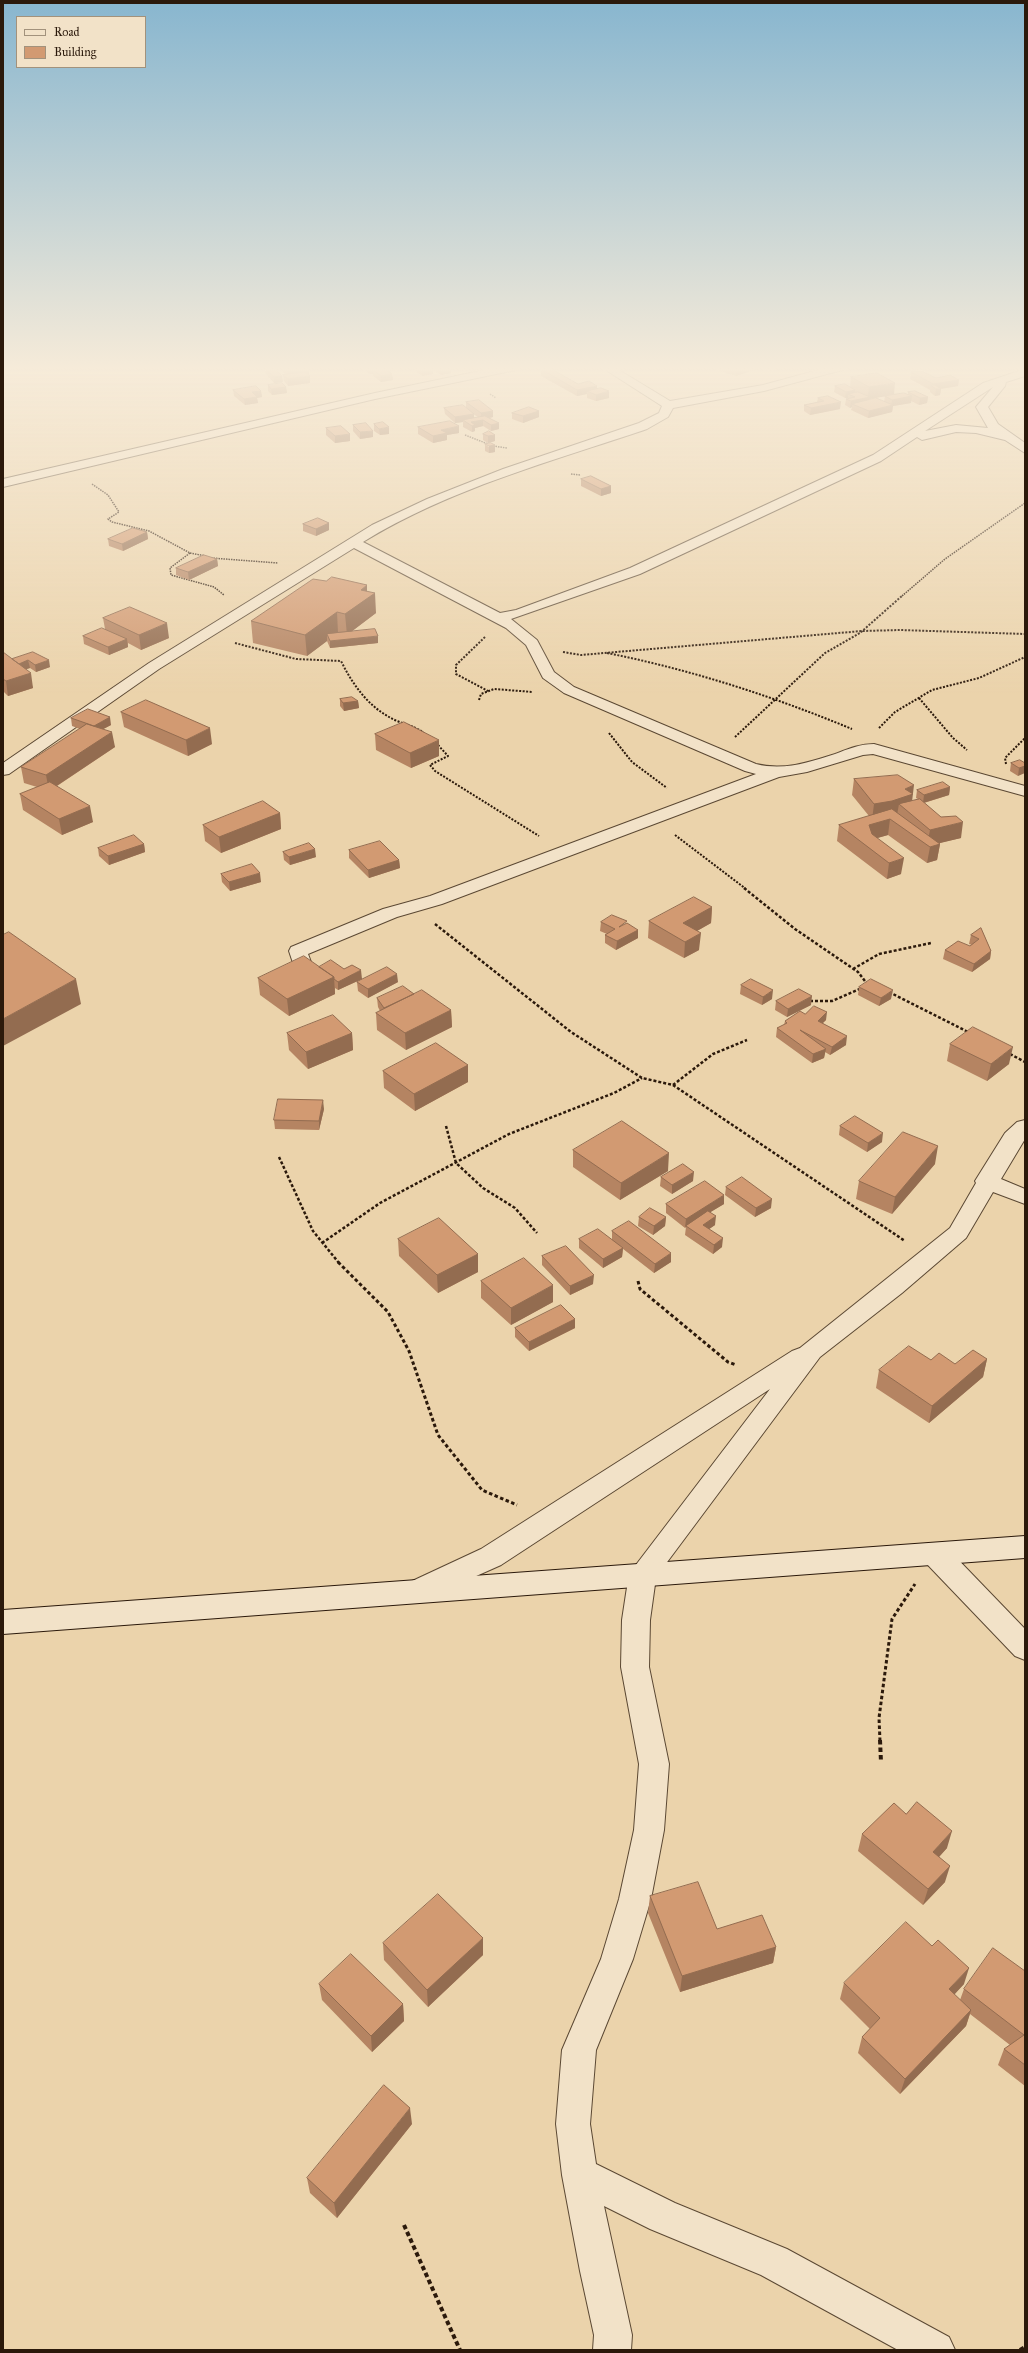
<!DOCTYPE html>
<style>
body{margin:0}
#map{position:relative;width:1028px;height:2353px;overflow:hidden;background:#ebd3ab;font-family:"IM FELL Great Primer",serif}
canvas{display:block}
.frame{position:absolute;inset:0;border:4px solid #2b190b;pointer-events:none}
.legend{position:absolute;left:16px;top:16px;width:130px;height:52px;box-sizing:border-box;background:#f2e2c8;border:1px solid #a2927c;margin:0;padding:5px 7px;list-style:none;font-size:12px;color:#2b190b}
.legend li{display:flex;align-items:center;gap:8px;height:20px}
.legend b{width:20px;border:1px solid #a2927c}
</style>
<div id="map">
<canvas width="1028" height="2353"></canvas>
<div class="frame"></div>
<ul class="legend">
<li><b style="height:5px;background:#f2e2c8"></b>Road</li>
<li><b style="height:11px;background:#d29a72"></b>Building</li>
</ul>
</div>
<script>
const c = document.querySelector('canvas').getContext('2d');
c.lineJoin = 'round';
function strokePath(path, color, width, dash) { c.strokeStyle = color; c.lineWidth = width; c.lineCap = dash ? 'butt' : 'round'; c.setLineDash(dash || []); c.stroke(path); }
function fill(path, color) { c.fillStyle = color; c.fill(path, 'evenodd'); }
const pathFar4 = new Path2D(`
 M490,394L496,398
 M465,435L488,444
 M493,446L507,448
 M571,474L581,475
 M92,484L108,495L119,512L108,519L112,522L149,531L190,553L170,568L171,575L214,587L224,595
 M190,553L206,556
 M211,558L278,563
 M902,596L945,559L1025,503`);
const pathFar3 = new Path2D(`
 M485,637L456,665V674L488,691
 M235,643L296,659L341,661C354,687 370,709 397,721C407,725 417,727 425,734
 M563,652L581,655L862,631L900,630L1025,634
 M607,653C692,670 772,696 852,729
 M919,698L953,738L967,750
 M479,700L481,694L494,689L533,692
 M879,728L895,712L932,690L979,678L1025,657
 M609,733L632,762L667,788
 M735,737L825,653L860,633L903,595
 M438,745L448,756L430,765L435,771L539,836
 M1006,764L1005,758L1025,738
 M675,835L746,889`);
const pathFar2 = new Path2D(`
 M744,888L795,929L858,972L868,985
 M435,924L571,1032L642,1078L673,1085L905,1241
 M853,969L879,954L931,943
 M889,992L970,1033
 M810,1001H832L862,988
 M1010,1054L1025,1062
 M673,1085L713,1054L747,1040
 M446,1126L456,1163L483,1188L515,1208L537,1233
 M279,1157L313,1231L339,1263
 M322,1243L380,1203L509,1134L614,1093L642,1078`);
const pathFar1 = new Path2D(`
 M338,1262L388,1312L409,1351L438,1435L482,1490L517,1505
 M638,1281L640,1289L728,1362L736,1365
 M880,1741L879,1718L892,1619L915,1584`);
const path = new Path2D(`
 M880,1740L881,1762
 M404,2225L460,2350
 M1020,2350L1025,2347`);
const street = new Path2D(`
 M499,367H521L516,370L375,399L3,487V479L375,393Z
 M601,367H614L670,401L763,385L829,367H847L846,369L764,391L673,408L668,417L647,429C553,461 448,489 363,542L500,613L516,610L630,568L873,455L983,383L1025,369V376L1006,382L1005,386L988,407L998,424L1025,443V453L1005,440L976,433L956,432L922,440L917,437L881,461L640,574L511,619L537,640L554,672L574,687L756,764C784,771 810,762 835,754C848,749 860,744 874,744L1025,786V796L873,754L863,755L807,772L779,777L442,904L397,917L308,954L311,962L308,966L301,968L294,966L289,951L291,947L383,909L430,896L756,774L745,771L564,693L543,678L526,645L506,628L354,548L159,669L9,774L3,775V763L149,663L372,525L427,499L503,469L639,423L659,413L662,406ZM993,387L976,407L988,428L956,425L925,431Z
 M1025,1120V1139L1001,1179L1025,1189V1204L993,1192L966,1238L902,1293L820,1357L656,1577L650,1620L649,1667L669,1764L664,1830L651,1899L633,1959L596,2050L590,2124L596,2164L675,2203L787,2249L949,2337L955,2350H898L761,2275L650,2229L604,2206L632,2335L631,2350H593L594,2335L580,2271L562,2175L556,2124L562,2050L601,1959L619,1899L634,1830L639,1764L621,1667L622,1620L629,1574L770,1389L501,1565L418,1602L408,1599L404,1591L408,1583L481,1549L792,1351L800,1348L950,1228L976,1183L975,1181L1005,1133L1017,1122Z
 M935,1543L945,1546L1025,1629V1660L1015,1656L925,1562L921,1554L925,1546Z`);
const secondary = new Path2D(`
 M1025,1536V1558L3,1634V1610Z`);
const wall = new Path2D(`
 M283,367H308L309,375H308L310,376V383L288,386L284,381L283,375L286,374L283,372Z
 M360,367H451V373L441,375L433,370V374L422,376L413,369V368L389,371L392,374L393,380L381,382L373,376V374H370Z
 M455,367H471V369L461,371Z
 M717,367H755L754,370L736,376L717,370Z
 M756,367H776V369L770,371Z
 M265,368L283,382L274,383L266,374Z
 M541,369L578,384L597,389L609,398L596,401L587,398V394L577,396L541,376Z
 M911,372L936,378L959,380L958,386L941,389L940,395L935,396L930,392V390L910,379Z
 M851,377L894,394H908V392L928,397L927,403L919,405L911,401V403L893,406L892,412L868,418L851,410L852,407L850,408L845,405L846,399L848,398H845L834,392L835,386L850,387ZM885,396L884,402L869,400V399Z
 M268,385L286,387L287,393L272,395L268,391Z
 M233,390L261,391L262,397L257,398L258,403L245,405L234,396Z
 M818,398L840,409L810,415L804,411V405L817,402Z
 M466,402L493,411V417L490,418L499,429L491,431L483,426L475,428V431L472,432L463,427V422L455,423L445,414L444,408H466ZM473,414L478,417L474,418Z
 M539,411V417L523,423L512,419V413Z
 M374,424L389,434L380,435L374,431Z
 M353,425L373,437L360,439L353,431Z
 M418,427L459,433L447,435V440L433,443L418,434Z
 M326,428L350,441L335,443L326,435Z
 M483,434L495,435V441L488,443L483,440Z
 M485,444L495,452L489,453L485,451Z
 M581,479L611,486V493L601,496L581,486Z
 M329,523V530L316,536L303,531V524Z
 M147,532L148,539L123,551L109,546L108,539Z
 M217,559L218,566L189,580L176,575V568Z
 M367,591L376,613L352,631L378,643L330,648L327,641L307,656L253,643L251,621Z
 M103,618L169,638L141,650L128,643V647L109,655L84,644L83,636L105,629Z
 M3,652L12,659L33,652L50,667L36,672L30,668L26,669L33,688L8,696L3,691Z
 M340,699L358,701L359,708L344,711L340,706Z
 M121,712L212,744L188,756L124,727Z
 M71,718L111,725L103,729L115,747L57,786L93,822L62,835L23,810L20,794L37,787L24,783L21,767L80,729L72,726Z
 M375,734L439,756L411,768L376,750Z
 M1011,763H1025L1018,776L1010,771Z
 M854,779L912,801L918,799L916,798L917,790L950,787L949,795L924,803L961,838L939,843L940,844L937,860L927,863L888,835L877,838L901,874L887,879L837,841L839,825L869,816L852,795Z
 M280,813L281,829L221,853L205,841L203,825Z
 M144,844L145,852L109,865L99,856L98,848Z
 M349,850L399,860L400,868L369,878L349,858Z
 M283,852L316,857L290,865L284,860Z
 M221,874L261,882L230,891L222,882Z
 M712,907L711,923L697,931L699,950L684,958L648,938L649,921Z
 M601,922L638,930V938L616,950L605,943V935L607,934L600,931Z
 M981,928L991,951L990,959L972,972L943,959L945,950L970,946L972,945L969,944L971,935Z
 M319,967L344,969L362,979L338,990L335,988V994L289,1016L260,995L258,978Z
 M357,982H398L368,998L358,991Z
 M741,985L772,999L762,1005L740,994Z
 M859,987L891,999L879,1006L858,995Z
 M414,994L451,1010L452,1027L406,1050L377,1030L376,1013L380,1011L378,1007L377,998Z
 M776,1001L811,1005L787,1017L775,1010Z
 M805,1014L826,1020L823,1023L846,1045L830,1055L825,1052L824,1058L812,1063L776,1037L777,1028L784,1025L785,1021Z
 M287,1033H352L353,1050L308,1069L289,1050Z
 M950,1044L1009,1064L987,1081L947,1061Z
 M468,1065V1082L415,1111L384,1088L383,1071Z
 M324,1109L319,1130L275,1129L274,1120Z
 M840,1126L882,1142L867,1152L839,1135Z
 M573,1150L668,1171L620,1200L573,1167Z
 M935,1164L892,1214L856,1199L859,1181Z
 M661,1177L693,1181L672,1194L660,1186Z
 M726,1187L771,1208L755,1217L725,1195Z
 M666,1204H724L710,1212L715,1225L709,1229L722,1247L713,1254L685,1235L686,1227L685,1228L666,1213Z
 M639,1217H666L665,1226L653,1235L638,1226Z
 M612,1231L671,1262L654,1273L618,1245L623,1248L622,1257L603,1268L579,1248V1239L612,1240Z
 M398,1239L478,1254V1272L438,1293L399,1256Z
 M542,1256L593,1284L570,1295L542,1265Z
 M481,1281L553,1302L511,1325L481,1298Z
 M575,1319V1328L529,1351L515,1337V1328Z
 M987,1359L983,1377L929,1423L876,1388L879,1370L955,1364Z
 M862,1834L947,1848L939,1857L945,1882L923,1905L858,1851Z
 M650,1896L717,1929L776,1947L773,1963L680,1992L648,1913Z
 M383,1943L483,1955L428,2007L384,1960Z
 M1025,1971V2086L998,2065L1004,2049L1010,2045L970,2014L966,2026L900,2094L858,2053L862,2037L870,2029L840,1999L844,1983L964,1984L954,1994L960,2000L964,1989Z
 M319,1984L403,2004L404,2021L372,2052L322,2000Z
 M412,2124L337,2218L310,2193L307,2178Z`);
const shadedWall = new Path2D(`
 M288,367H308L309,375L289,377Z
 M369,367H413V368L377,373L373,370V374H370Z
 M451,367V373L441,375L440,369Z
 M461,367H471V369L461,371Z
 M745,367H755L754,370L736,376L737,370Z
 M770,367H776V369L770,371Z
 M433,368V374L422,376V370Z
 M392,374L393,380L381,382V376Z
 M282,376L283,382L274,383V377Z
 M310,376V383L288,386V379Z
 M959,380L958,386L939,389H941L940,395L935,396L936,389L932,386L933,384Z
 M895,383L894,395L869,399V403L852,404V407L850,408L851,401L868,397L869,387Z
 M597,386V392L587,391V394L577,396V390Z
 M286,387L287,393L272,395L271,389Z
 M855,390V397L848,394V398H845L846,392Z
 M261,391L262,397L257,398L258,403L245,405L244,399L252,392Z
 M609,391V398L596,401V395Z
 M912,396L911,403L893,406L892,412L868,418L869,411L891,406L892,400Z
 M928,397L927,403L919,405L920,398Z
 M841,402L840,409L810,415L811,408Z
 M493,411V417L481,419V413Z
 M539,411V417L523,423V416Z
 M474,414V420H463V422L455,423V417Z
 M483,420V426L475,428V431L472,432V426L471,422Z
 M499,423V429L491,431V425Z
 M459,426V433L447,435V440L433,443V436L441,430Z
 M389,427V434L380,435L379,429Z
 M373,431V437L360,439V432Z
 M350,434V441L335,443V436Z
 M495,435V441L488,443V436Z
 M495,445V452L489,453V446Z
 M611,486V493L601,496V489Z
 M329,523V530L316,536V529Z
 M147,532L148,539L123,551L122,544Z
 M217,559L218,566L189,580L188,572Z
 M367,585V598L375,593L376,613L347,635L345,614L361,590Z
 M337,612L338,633L327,634V641L307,656L305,635Z
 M167,623L169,638L141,650L139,635Z
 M378,636V643L330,648V641Z
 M127,639L128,647L109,655L108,647Z
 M28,660L30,668L14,673L13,665Z
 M49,660L50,667L36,672L35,665Z
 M31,673L33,688L8,696L6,681Z
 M358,701L359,708L344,711L343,703Z
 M110,717L111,725L94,734L93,726Z
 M210,728L212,744L188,756L186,740Z
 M112,732L115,747L49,791L46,775Z
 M439,740V756L411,768L410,753Z
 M1025,766V773L1018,776L1019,768Z
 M914,785L911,810L899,804L897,815L872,820L874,804L905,789Z
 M950,787L949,795L923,803L924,795Z
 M90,806L93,822L62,835L59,819Z
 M280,813L281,829L221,853L219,837Z
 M890,819L888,835L867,841L869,825Z
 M963,822L961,838L928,846L927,845L930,830Z
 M144,844L145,852L109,865L108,856Z
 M940,844L937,860L927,863L930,847Z
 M315,849L316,857L290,865L289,857Z
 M904,858L901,874L887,879L889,863Z
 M399,860L400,868L369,878L368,870Z
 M260,873L261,882L230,891L229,882Z
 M712,907L711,923L681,940L683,923Z
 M638,930V938L616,950L617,941Z
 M701,933L699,950L684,958L685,942Z
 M991,951L990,959L972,972L974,964Z
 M361,970L362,979L338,990V982Z
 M397,974L398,982L368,998V989Z
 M334,977L335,994L289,1016L287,999Z
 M76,979L81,1004L3,1046V1019Z
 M773,990L772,999L762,1005L763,997Z
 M893,990L891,999L879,1006L881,998Z
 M812,996L811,1005L787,1017L788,1009Z
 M451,1010L452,1027L406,1050L405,1033Z
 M827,1012L826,1020L816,1029L818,1021Z
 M352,1033L353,1050L308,1069L306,1052Z
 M847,1036L846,1045L830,1055L832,1047Z
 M1013,1047L1009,1064L987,1081L991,1064Z
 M826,1049L824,1058L812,1063L813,1054Z
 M468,1065V1082L415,1111L414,1094Z
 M323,1100L324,1109L319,1130V1121Z
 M883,1133L882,1142L867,1152L868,1143Z
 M938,1146L935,1164L892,1214L895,1197Z
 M669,1153L668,1171L620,1200L621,1183Z
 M694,1172L693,1181L672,1194V1185Z
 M724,1195V1204L686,1227V1226L685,1228L686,1219Z
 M772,1199L771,1208L755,1217L756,1208Z
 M716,1216L715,1225L702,1234L703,1225Z
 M666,1217L665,1226L653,1235L654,1226Z
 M723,1238L722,1247L713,1254L714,1245Z
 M623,1248L622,1257L603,1268V1259Z
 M671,1253V1262L654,1273L655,1264Z
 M478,1254V1272L438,1293L437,1275Z
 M594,1275L593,1284L570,1295V1286Z
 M553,1285V1302L511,1325V1308Z
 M575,1319V1328L529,1351V1342Z
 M987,1359L983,1377L929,1423L932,1406Z
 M952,1831L947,1848L928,1869L933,1852Z
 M950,1866L945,1882L923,1905L928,1889Z
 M483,1938V1955L428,2007L427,1990Z
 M776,1947L773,1963L680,1992L682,1976Z
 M969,1968L964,1984L944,2006L949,1989Z
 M403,2004L404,2021L372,2052L371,2036Z
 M971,2010L966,2026L900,2094L905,2079Z
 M410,2108L412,2124L337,2218L334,2203Z`);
const building = new Path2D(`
 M274,367L282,376L274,377L265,368Z
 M418,367H432L433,368L422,370Z
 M438,367H450L440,369Z
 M727,367H745L737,370Z
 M384,368L392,374L381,376L373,370Z
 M550,368L578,384L589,381L597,386L577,390L541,369Z
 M922,371L936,378L950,375L959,380L933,384L911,372Z
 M305,372L310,376L288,379L283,375Z
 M877,373L895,383L869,387L851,377Z
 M282,383L286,387L271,389L268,385Z
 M845,384L855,390L846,392L835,386Z
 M931,385H935L941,389H936Z
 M256,386L261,391L252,392L257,397L244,399L233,390Z
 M601,388L609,391L596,395L587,391Z
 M915,391L928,397L920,398L908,392Z
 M858,392L870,397L851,401L846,399L855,397L848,394Z
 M904,393L912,396L892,400L885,396Z
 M828,396L841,402L811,408L804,405L824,401L818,398Z
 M876,398L893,405L869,411L852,404Z
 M479,400L493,411L481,413L466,402Z
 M463,405L474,414L455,417L444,408Z
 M529,407L539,411L523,416L512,413Z
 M485,416L499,423L491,425L483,420L471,422L475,425L472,426L463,420Z
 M450,421L459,426L441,430L447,433L433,436L418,427Z
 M383,422L389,427L379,429L374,424Z
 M366,423L373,431L360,432L353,425Z
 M341,426L350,434L335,436L326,428Z
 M489,431L495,435L488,436L483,434Z
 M491,443L495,445L489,446L485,444Z
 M591,476L611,486L601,489L581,479Z
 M318,518L329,523L316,529L303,524Z
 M133,528L147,532L122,544L108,539Z
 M204,555L217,559L188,572L176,568Z
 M332,577L367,585L361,590L375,593L345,614L337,612L305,635L251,621L313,579L326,581Z
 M130,607L167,623L139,635L103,618Z
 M102,628L127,639L108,647L83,636Z
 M375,629L378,636L330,641L327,634Z
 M3,652L31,673L6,681L3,679Z
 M33,652L49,660L35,665L28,660L19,664L12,659Z
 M352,697L358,701L343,703L340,699Z
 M146,700L210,728L186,740L121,712Z
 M88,709L110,717L94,726L71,718Z
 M404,722L439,740L410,753L375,734Z
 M87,724L112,732L46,775L21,767Z
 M1020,760L1025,763V766L1019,768L1011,763Z
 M898,775L914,785L905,789L913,794L892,801L874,804L854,779Z
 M50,782L90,806L59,819L20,794Z
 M943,782L950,787L924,795L917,790Z
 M920,799L941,817L956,816L963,822L930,830L899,804Z
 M263,801L280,813L219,837L203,825Z
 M892,809L940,844L930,847L890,819L869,825L872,834L904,858L889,863L839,825Z
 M134,835L144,844L108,856L98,848Z
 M380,841L399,860L368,870L349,850Z
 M309,843L315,849L289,857L283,852Z
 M252,864L260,873L229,882L221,874Z
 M694,897L712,907L683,923L701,933L685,942L649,921Z
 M612,915L627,921L619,927L627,923L638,930L617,941L605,935L615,929L601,922Z
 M981,928L991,951L974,964L945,950L958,941L970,946L979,939L971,935Z
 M9,932L76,979L3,1019V935Z
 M304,956L334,977L287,999L258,978Z
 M331,960L344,969L352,965L361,970L338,982L334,979V977L319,967Z
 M387,967L397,974L368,989L357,982Z
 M751,979L773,990L763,997L741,985Z
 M871,979L893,990L881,998L859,987Z
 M403,986L414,994L384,1008L377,998Z
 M799,989L812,996L788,1009L776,1001Z
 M422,990L451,1010L405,1033L376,1013Z
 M814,1006L827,1012L818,1021L847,1036L832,1047L800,1030L826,1049L813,1054L777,1028L787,1023L785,1021L800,1011L805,1014Z
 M333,1015L352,1033L306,1052L287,1033Z
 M973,1027L1013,1047L991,1064L950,1044Z
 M436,1043L468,1065L414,1094L383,1071Z
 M278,1099L323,1100L319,1121L274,1120Z
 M855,1116L883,1133L868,1143L840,1126Z
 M622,1121L669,1153L621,1183L573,1150Z
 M903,1132L938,1146L895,1197L859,1181Z
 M683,1164L694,1172L672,1185L661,1177Z
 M742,1177L772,1199L756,1208L726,1187Z
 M705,1181L724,1195L686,1219L666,1204Z
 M650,1208L666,1217L654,1226L639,1217Z
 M708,1211L716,1216L703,1225L723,1238L714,1245L686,1226Z
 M439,1218L478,1254L437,1275L398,1239Z
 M629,1221L671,1253L655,1264L612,1231Z
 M598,1229L623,1248L603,1259L579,1239Z
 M566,1246L594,1275L570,1286L542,1256Z
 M524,1258L553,1285L511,1308L481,1281Z
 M561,1305L575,1319L529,1342L515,1328Z
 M909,1346L931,1360L939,1353L955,1364L973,1350L987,1359L932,1406L879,1370Z
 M917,1802L952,1831L933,1852L950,1866L928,1889L862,1834L894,1803L906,1814Z
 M698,1882L717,1929L762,1915L776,1947L682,1976L650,1896Z
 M438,1894L483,1938L427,1990L383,1943Z
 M906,1922L932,1946L938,1940L969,1968L949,1989L971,2010L905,2079L862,2037L880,2018L844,1983Z
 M993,1948L1025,1971V2065L1004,2049L1024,2035L964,1989Z
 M351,1954L403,2004L371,2036L319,1984Z
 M384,2085L410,2108L334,2203L307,2178Z`);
strokePath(street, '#5b4833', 2);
strokePath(secondary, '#2b190b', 2);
strokePath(pathFar4, '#2b190b', 1.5, [1.5, 1]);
strokePath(pathFar3, '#2b190b', 2, [2, 1.5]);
strokePath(pathFar2, '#2b190b', 2.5, [3, 2]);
strokePath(pathFar1, '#2b190b', 3, [3.5, 2.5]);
strokePath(path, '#2b190b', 4, [4.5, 3]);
fill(street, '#f2e2c8');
fill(secondary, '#f2e2c8');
fill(wall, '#b58462');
fill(shadedWall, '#936c50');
fill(building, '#d29a72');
strokePath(building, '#936c50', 1);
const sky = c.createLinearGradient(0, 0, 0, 696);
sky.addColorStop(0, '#88b6cf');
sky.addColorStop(0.53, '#f6ebd9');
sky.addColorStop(1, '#f6ebd900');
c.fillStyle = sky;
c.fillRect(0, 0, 1028, 696);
</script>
